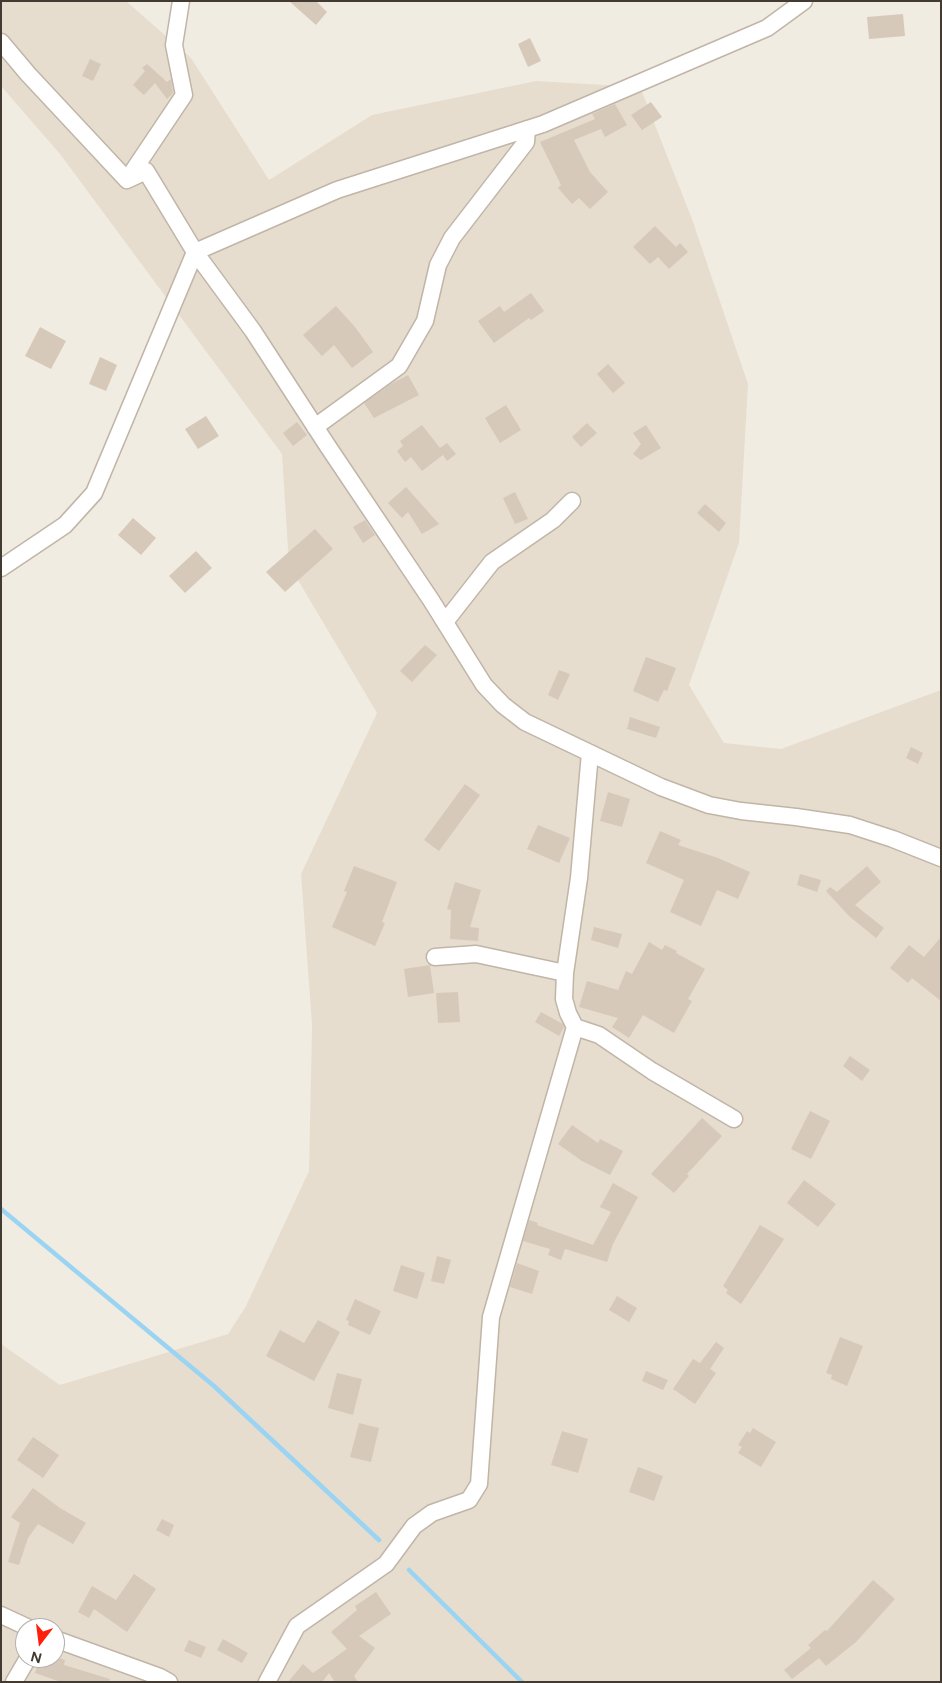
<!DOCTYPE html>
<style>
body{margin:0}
#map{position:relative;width:942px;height:1683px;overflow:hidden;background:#f1ece1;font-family:Figtree,sans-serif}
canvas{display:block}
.frame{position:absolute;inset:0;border:2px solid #433b32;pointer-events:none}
.north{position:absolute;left:15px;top:1618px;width:50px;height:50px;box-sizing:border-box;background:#fff;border:1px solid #b4b1ad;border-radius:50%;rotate:195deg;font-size:14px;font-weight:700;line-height:20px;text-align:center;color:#433b32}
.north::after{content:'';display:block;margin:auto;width:18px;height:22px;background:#ff1f0b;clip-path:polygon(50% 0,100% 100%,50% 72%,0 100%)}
</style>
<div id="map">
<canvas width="942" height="1683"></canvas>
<div class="frame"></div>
<div class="north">N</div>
</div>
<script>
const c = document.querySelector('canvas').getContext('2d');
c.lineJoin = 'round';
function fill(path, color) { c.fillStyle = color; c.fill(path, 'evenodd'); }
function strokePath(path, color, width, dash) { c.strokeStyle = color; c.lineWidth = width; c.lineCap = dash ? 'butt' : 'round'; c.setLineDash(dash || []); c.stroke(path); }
const residential = new Path2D(`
 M1,1H126L191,58L269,180L372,115L536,81L640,87L692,219L748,384L739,543L689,685L724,743L781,749L941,690V1682H1V1344L60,1385L228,1334L246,1306L309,1171L312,1025L301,874L377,713L289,565L282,454L60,154L1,86ZM25,1628H55V1658H25Z`);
const stream = new Path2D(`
 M1,1209L214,1386L379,1540
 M409,1570L522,1682`);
const building = new Path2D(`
 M289,1H316L327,12L316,25Z
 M903,14L905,36L869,39L867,17Z
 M530,38L541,61L528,67L518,44Z
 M90,59L101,64L93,81L82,76Z
 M147,64L167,82L171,79L173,93L167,99L155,83L144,95L133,85L145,71L142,68Z
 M651,102L662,117L642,130L631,115Z
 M615,104L627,125L605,137L601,129L574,140L590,172L608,192L590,209L579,198L572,204L558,188L561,185L540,142L595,119L592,114Z
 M655,226L676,247L680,243L688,252L669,269L658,257L650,264L633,247Z
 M531,293L544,311L531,320L529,318L494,343L478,321L500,306L504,312Z
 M336,306L355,327L373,352L352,368L334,345L322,356L303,335Z
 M40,327L66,341L51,369L25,356Z
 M100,357L117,365L106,391L89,384Z
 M608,364L625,383L613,393L597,374Z
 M408,375L419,395L374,418L364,403L391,384Z
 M506,405L521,430L500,443L485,418Z
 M206,416L219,436L198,449L185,429Z
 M297,422L307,435L293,446L283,433Z
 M587,423L597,433L581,447L572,437Z
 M422,425L440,448L447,443L456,454L447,461L443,455L422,471L411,457L405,462L397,451L403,446L400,441Z
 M646,425L661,448L641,460L633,454L641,444L633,433Z
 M406,487L439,524L422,534L408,512L402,518L388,503Z
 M515,492L528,519L515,524L503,498Z
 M705,504L726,523L719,532L697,513Z
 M133,518L156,538L141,555L118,535Z
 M365,520L375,535L363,543L353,527Z
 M315,529L333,549L285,592L266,572Z
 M196,551L212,568L185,593L169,576Z
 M425,645L437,655L412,682L400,671Z
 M646,657L676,668L667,691L664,690L658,702L633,691Z
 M559,670L570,674L558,700L548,695Z
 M630,717L660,727L656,738L627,729Z
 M911,747L923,753L918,764L906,758Z
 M465,784L480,795L439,851L424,840Z
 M608,792L630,799L622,827L600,821Z
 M538,825L570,838L559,863L527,849Z
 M660,831L681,840L678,845L718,858L750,872L738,899L717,890L701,926L670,912L684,880L646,863Z
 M354,866L397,882L382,922L385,923L375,946L332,927L347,892L344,891Z
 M867,866L881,882L855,905L884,928L876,938L849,916L826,891L830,887L837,892Z
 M800,874L821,880L817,892L797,885Z
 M455,882L481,890L470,927L479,928L478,941L450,939L451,910L447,909Z
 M594,927L622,934L618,948L591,940Z
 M941,937V1001L912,978L908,983L890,968L909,945L924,957Z
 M649,942L662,950L665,945L677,951L676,953L705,969L688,999L692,1001L674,1033L643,1015L629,1038L612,1027L618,1018L579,1007L587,981L618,990L626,971L632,974Z
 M430,965L434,993L408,997L404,969Z
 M458,992L460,1022L438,1023L436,993Z
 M541,1012L563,1024L564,1027L559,1036L535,1022Z
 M850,1056L870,1070L862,1081L843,1066Z
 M810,1111L830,1121L811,1159L791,1149Z
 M702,1118L722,1136L687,1174L689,1176L674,1193L651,1174Z
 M572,1125L598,1143L600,1139L623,1151L610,1175L582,1161L558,1144Z
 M804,1180L836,1204L818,1227L787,1203Z
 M613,1183L638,1197L613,1244L607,1262L565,1249L561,1260L548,1255L550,1249L523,1241L529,1220L538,1223L537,1225L593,1245L611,1212L600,1207Z
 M760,1225L784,1239L741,1304L726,1293L728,1290L723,1286Z
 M437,1256L451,1260L444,1284L431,1281Z
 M517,1263L539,1271L532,1294L510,1287Z
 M401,1265L425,1273L417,1299L393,1291Z
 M617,1296L637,1308L629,1322L609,1310Z
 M355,1299L381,1311L370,1335L348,1325L349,1321L346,1320Z
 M318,1320L340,1332L314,1381L266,1356L280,1330L304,1343Z
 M840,1337L863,1346L847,1386L831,1379L832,1375L826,1373Z
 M716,1342L724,1348L710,1369L716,1373L695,1404L673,1389L693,1359L700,1363Z
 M646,1371L668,1380L663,1390L642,1381Z
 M337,1373L362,1379L353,1415L328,1408Z
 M359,1423L379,1428L371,1462L350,1457Z
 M753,1428L776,1442L761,1467L738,1453L742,1447L738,1445L747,1431L750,1433Z
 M562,1431L588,1439L578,1473L551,1465Z
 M33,1437L59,1455L43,1478L17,1460Z
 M638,1467L663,1476L654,1501L629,1492Z
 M33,1488L60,1508L86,1523L73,1544L38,1524L28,1538L19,1565L8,1562L20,1523L11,1517Z
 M162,1519L174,1525L169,1537L156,1530Z
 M134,1574L156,1589L127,1632L94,1609L89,1618L78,1612L92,1586L116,1600Z
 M873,1580L895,1599L856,1642L826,1666L819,1658L792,1679L784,1670L811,1648L808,1645L825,1630L827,1631Z
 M376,1592L391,1614L359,1636L375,1648L354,1676L358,1682H335L329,1673L323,1681L324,1682H288L303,1664L313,1673L347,1649L331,1632L357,1610L355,1606Z
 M223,1639L248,1653L242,1663L217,1650Z
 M189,1640L206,1647L201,1658L184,1651Z
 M40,1658H59L65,1660L64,1665L110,1679L109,1682H61L35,1673Z`);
const minor = new Path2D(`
 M1,42L28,74L127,180L146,171L195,252L253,331L327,445L431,600L484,685L503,705L525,722L661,787L709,805L741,811L796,817L850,825L893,839L941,858
 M127,180L184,95L174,45L181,1
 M315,427L399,366L425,321L438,265L452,238L526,142L527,129
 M1,568L65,525L94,493L195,252L337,190L543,124L767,28L804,1
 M445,622L492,562L553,520L572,501
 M435,957L476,954L565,973
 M575,1027L568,1013L564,999L565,973L579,878L590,753
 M1,1615L29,1628
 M55,1639L160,1677L169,1682
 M14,1682L28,1658
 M267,1682L297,1626L386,1564L414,1526L432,1513L469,1500L479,1484L491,1317L575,1027L599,1035L652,1071L734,1119`);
fill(residential, '#e6ddcf');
strokePath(stream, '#9ad4f2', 4.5);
fill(building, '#d6c9ba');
strokePath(minor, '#c0b5a7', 19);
strokePath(minor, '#fff', 16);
</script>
